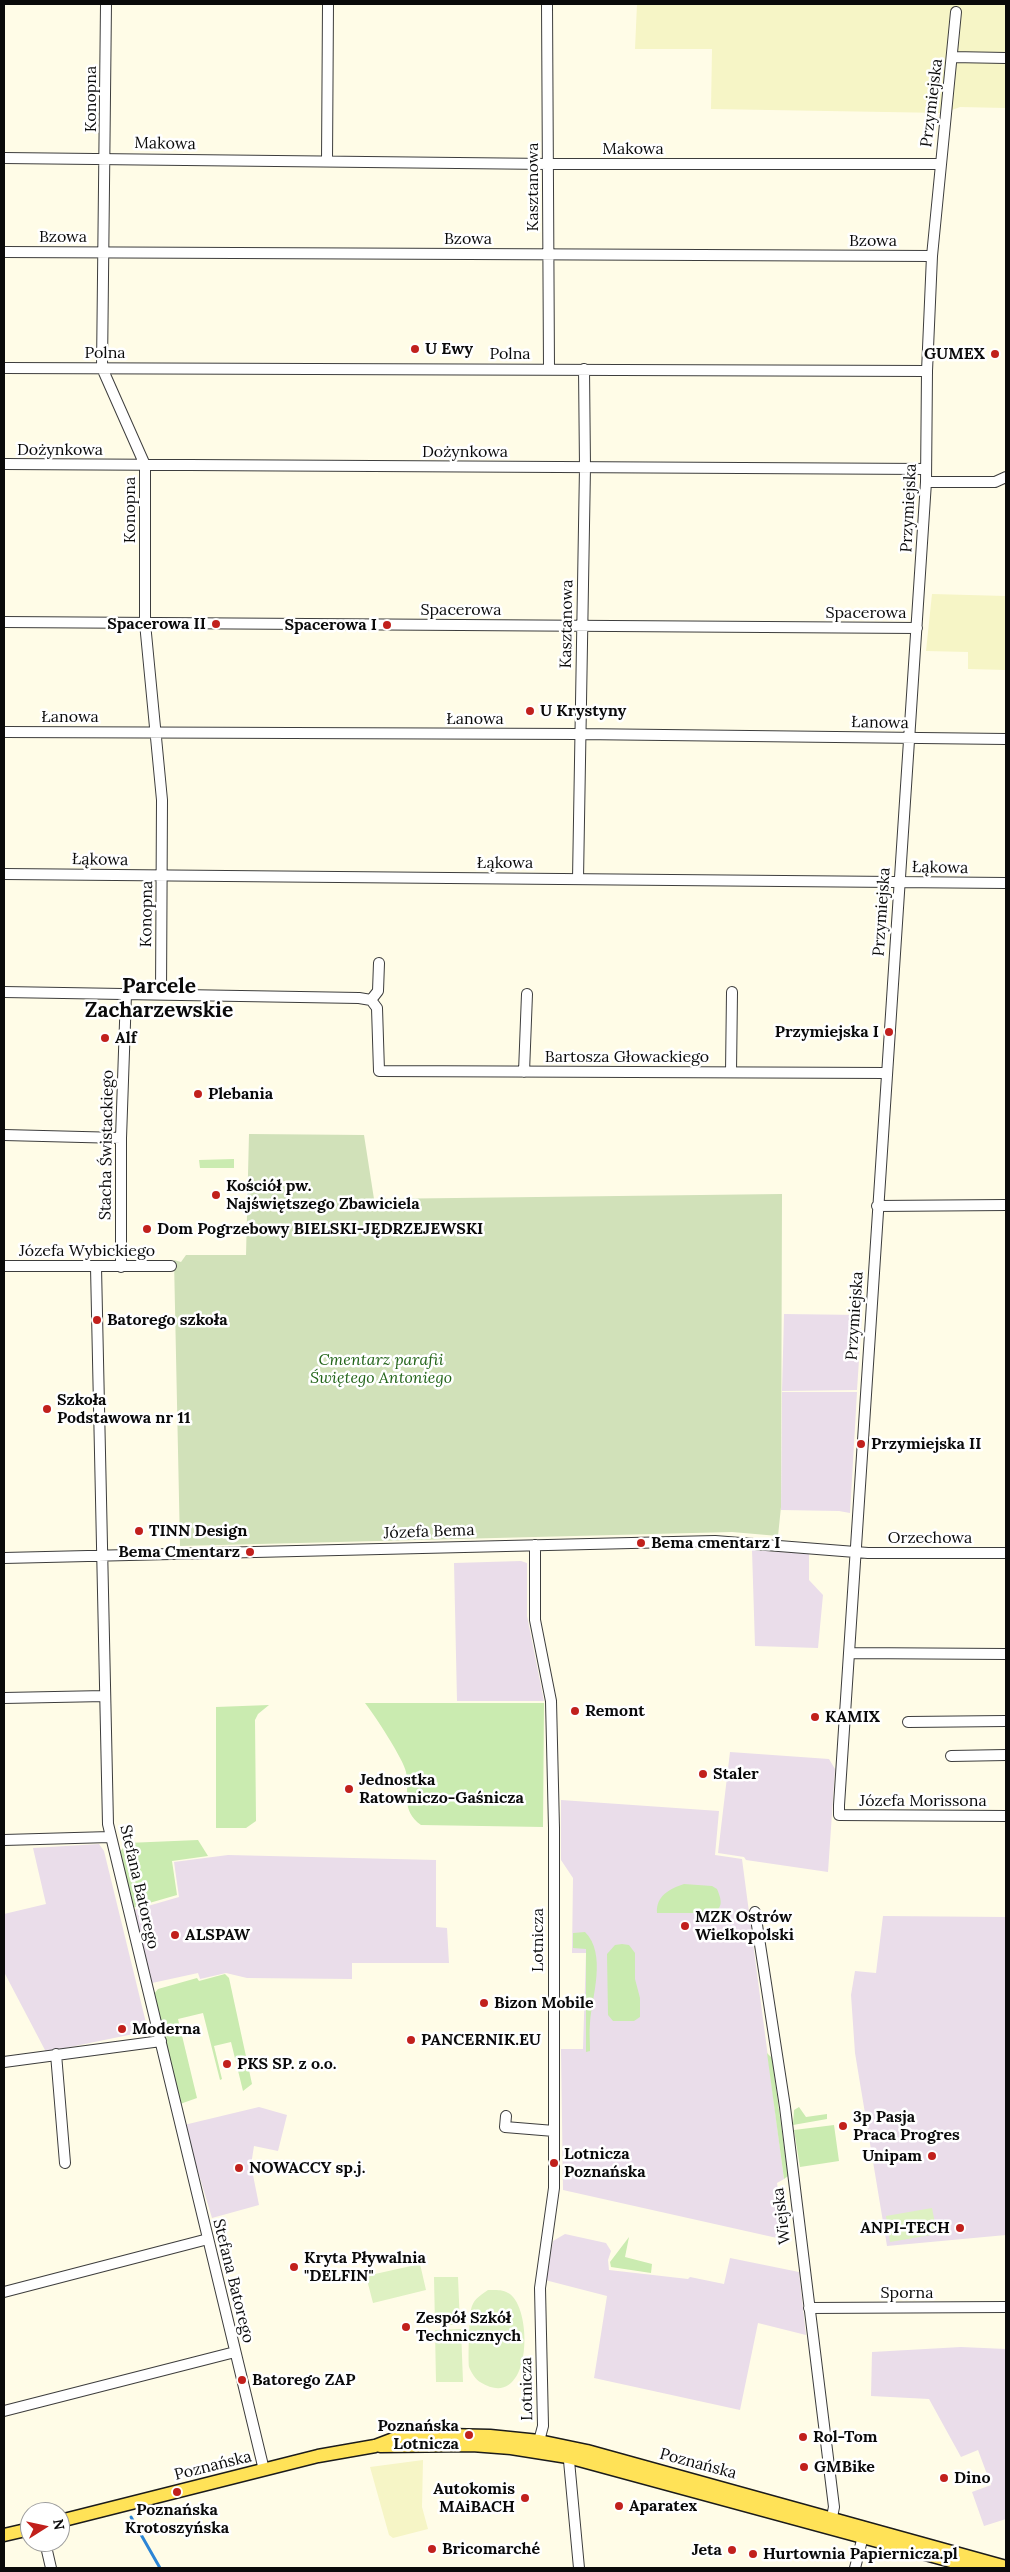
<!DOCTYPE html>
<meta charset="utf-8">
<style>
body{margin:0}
#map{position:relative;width:1010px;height:2572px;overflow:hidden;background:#fffce7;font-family:Lora,serif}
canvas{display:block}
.frame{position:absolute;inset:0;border:5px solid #0a0a0a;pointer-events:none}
.north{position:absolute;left:20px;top:2502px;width:50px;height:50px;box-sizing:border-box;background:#fff;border:1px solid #9d9d9d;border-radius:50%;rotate:80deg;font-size:14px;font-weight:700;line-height:20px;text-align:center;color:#0a0a0a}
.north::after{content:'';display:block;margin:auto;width:18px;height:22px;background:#c1201c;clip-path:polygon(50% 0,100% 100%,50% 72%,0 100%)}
</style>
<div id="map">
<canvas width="1010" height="2572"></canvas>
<div class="frame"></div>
<div class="north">N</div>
</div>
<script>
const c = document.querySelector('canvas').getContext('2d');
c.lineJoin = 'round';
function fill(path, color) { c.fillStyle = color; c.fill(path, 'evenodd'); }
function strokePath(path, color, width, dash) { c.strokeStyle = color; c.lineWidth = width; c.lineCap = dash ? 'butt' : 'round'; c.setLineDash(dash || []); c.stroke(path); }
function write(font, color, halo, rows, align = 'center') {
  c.font = font + ' Lora,serif'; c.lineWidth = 5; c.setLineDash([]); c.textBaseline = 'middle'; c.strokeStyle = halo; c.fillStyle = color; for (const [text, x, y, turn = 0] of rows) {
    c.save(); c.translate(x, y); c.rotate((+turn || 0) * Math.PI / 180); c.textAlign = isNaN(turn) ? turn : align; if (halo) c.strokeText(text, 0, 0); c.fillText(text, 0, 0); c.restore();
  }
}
const industrial = new Path2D(`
 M784,1314L862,1315L857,1390L782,1391Z
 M782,1392H857L850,1513L839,1511L781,1510Z
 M752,1550L809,1554V1580L823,1595L818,1648L755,1646Z
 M521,1561L527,1563V1616L544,1701H457L454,1563Z
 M730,1752L829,1759L835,1769L828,1872L746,1860L744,1857L718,1853Z
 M561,1800L719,1811L715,1855L742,1859L784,2179L777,2183L786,2240L563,2190L561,2049H583L586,1953H572L573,1878L561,1860Z
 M99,1844L104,1851L148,2031L46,2052L4,1972V1914L46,1904L33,1848Z
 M228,1855L436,1860V1927L447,1928L449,1963H352V1979L247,1978L226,1973L200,1979L198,1973L152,1983L134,1910L179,1897L174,1862Z
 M883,1916L1006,1917V2235L887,2246L855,2053L851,1995L855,1971L876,1973Z
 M259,2107L287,2115L278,2151L254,2146L251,2165L259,2205L212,2218L184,2125Z
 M565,2234L606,2243L611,2251L608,2260L609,2270L688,2279L690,2277L724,2284L730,2258L799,2272L806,2335L758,2323L740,2410L594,2378L607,2296L545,2280L553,2241Z
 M961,2347L1006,2349V2519L984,2526L972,2492L991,2485L978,2450L961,2457L929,2399L871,2396L872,2352Z`);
const farmland = new Path2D(`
 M637,4H1006V108L960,107L944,113L711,109L712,49H635Z
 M932,594L1006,596V670L968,669V652L926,651Z
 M423,2460L422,2507L428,2529L393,2538L389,2535L370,2467Z`);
const green = new Path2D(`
 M234,1159V1168H200L199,1160Z
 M365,1703H544L543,1827L421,1825C400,1810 410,1793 406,1772C404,1760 374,1714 365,1703Z
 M269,1705L258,1714L255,1720L256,1821L246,1828H216V1707Z
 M198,1840L208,1856L172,1861L177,1895L132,1908L119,1853L127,1843Z
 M684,1884L712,1886L717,1889C721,1899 724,1906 714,1913H657C656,1896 669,1889 684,1884Z
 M585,1932C607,1954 592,1996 590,2023C589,2032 590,2042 590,2051L586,2052V1949L573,1948V1933Z
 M622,1944L629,1945L635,1953V1979L640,1998V2017L634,2021H613L608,2015L607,1954L615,1945Z
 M225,1974L229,1978L252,2084L243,2091L231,2042L214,2046L222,2079L220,2080L203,2013L178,2019L197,2098L180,2104L154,1994L158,1989L197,1978L199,1981Z
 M767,2053L772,2058L788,2176L784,2179Z
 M799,2107L806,2117L827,2114V2119L793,2125L794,2110Z
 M834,2125L839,2161L800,2167L794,2130Z
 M629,2237L625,2257L652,2264L651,2273L611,2267L610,2262Z`);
const cemetery = new Path2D(`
 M249,1134L364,1135L374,1199L782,1194L781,1507L778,1536L732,1532L180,1546L174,1260L181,1262L186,1255H246Z`);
const pitch = new Path2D(`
 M932,2208L937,2234L890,2242L886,2216Z
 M420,2264L426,2290L373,2303L366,2276Z
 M434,2277H458L460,2325H435Z
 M488,2290C496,2290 503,2289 510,2294C534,2312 531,2414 480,2382C476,2380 471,2372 469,2367C468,2360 469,2311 472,2306C475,2298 481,2295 488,2290Z
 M461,2329L463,2382H436L435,2330Z`);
const stream = new Path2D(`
 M131,2517L160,2568`);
const minor = new Path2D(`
 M106,4L102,368L145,465V623L162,800L161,994
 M547,4L549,369
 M956,12L932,256L927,371L926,482L839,1805V1815L1006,1816
 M952,57L1006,58
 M4,158L548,164H940
 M327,161L328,4
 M4,252L932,256
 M4,368L927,371
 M4,464L926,469
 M926,482H995L1006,477
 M4,622L917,628
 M4,732L579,734L1006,739
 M4,874L1006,883
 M578,879L585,467L584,369
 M4,992L359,998L371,1000L377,1008L379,1071L886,1073
 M371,1000L378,991L379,963
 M524,1072L527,994
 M731,1072L732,992
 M4,1135L121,1138
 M877,1206L1006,1205
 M4,1266H171
 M96,1267L108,1824L264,2470
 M121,1267V1138L126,994
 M4,1558L715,1541L868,1553H1006
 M850,1653L1006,1654
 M4,1698L105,1696
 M908,1722L1006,1721
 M951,1756L1006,1755
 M4,1840L110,1837
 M755,1912L785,2107L834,2507L832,2517L826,2523
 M56,2054L65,2163
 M4,2062L161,2041
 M506,2116L505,2127L554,2131
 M4,2292L208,2239
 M809,2308L1006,2307
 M4,2411L235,2352
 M534,2446L539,2441L543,2426L540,2288L554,2188V1828L551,1701L535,1620V1545
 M568,2450L579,2568
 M45,2542L51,2568
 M855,2568L863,2536L867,2532`);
const major = new Path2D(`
 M380,2446L472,2445L511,2448L568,2457L977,2568
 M60,2521L318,2456L375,2446L396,2438L445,2435L490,2436L539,2441L587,2451L1006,2567
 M4,2535L30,2529`);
const markers = [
 [415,349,5,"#c1201c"],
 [995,354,5,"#c1201c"],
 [216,624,5,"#c1201c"],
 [387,625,5,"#c1201c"],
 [530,711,5,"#c1201c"],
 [889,1032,5,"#c1201c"],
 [105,1038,5,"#c1201c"],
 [198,1094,5,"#c1201c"],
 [216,1195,5,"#c1201c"],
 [147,1229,5,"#c1201c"],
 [97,1320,5,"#c1201c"],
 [47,1409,5,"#c1201c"],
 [861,1444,5,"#c1201c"],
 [139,1531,5,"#c1201c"],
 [641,1543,5,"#c1201c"],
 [250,1552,5,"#c1201c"],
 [575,1711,5,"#c1201c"],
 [815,1717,5,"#c1201c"],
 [703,1774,5,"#c1201c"],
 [349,1789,5,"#c1201c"],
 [685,1926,5,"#c1201c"],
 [175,1935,5,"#c1201c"],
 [484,2003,5,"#c1201c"],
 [122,2029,5,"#c1201c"],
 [411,2040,5,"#c1201c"],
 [227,2064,5,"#c1201c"],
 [843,2126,5,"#c1201c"],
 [932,2156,5,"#c1201c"],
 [554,2163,5,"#c1201c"],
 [239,2168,5,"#c1201c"],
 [960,2228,5,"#c1201c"],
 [294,2267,5,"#c1201c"],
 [406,2327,5,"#c1201c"],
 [242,2380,5,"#c1201c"],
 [469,2435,5,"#c1201c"],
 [803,2437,5,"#c1201c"],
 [804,2467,5,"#c1201c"],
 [944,2478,5,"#c1201c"],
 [177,2492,5,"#c1201c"],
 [525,2498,5,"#c1201c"],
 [619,2506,5,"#c1201c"],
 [432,2549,5,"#c1201c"],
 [732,2550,5,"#c1201c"],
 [753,2554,5,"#c1201c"]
];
const streetNames = [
 ["Konopna",91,99,-90],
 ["Przymiejska",932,103,-83],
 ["Makowa",165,144,1],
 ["Makowa",633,149],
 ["Kasztanowa",533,187,-90],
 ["Bzowa",63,237],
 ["Bzowa",468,239],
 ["Bzowa",873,241],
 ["Polna",105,353],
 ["Polna",510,354],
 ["Dożynkowa",60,450],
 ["Dożynkowa",465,452],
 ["Przymiejska",909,508,-87],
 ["Konopna",130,510,-90],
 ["Spacerowa",461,610],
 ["Spacerowa",866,613],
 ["Kasztanowa",567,624,-89],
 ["Łanowa",70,717],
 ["Łanowa",475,719],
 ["Łanowa",880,723,1],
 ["Łąkowa",100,860,1],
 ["Łąkowa",505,863],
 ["Łąkowa",940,868,1],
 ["Przymiejska",882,912,-86],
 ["Konopna",147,914,-89],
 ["Bartosza Głowackiego",627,1057],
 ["Stacha Świstackiego",107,1145,-89],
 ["Józefa Wybickiego",87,1251],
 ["Przymiejska",855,1316,-86],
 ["Józefa Bema",429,1532,-2],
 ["Orzechowa",930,1538],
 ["Józefa Morissona",923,1801],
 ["Stefana Batorego",139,1887,77],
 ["Lotnicza",538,1940,-90],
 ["Wiejska",782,2216,-97],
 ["Stefana Batorego",233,2281,76],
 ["Sporna",907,2293],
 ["Lotnicza",527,2389,-91],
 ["Poznańska",698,2464,15],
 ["Poznańska",213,2466,-14]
];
const poiNames = [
 ["U Ewy",425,349],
 ["GUMEX",985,354,"right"],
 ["Spacerowa II",206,624,"right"],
 ["Spacerowa I",377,625,"right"],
 ["U Krystyny",540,711],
 ["Przymiejska I",879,1032,"right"],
 ["Alf",115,1038],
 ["Plebania",208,1094],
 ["Kościół pw.",226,1186],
 ["Najświętszego Zbawiciela",226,1204],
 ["Dom Pogrzebowy BIELSKI-JĘDRZEJEWSKI",157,1229],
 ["Batorego szkoła",107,1320],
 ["Szkoła",57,1400],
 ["Podstawowa nr 11",57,1418],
 ["Przymiejska II",871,1444],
 ["TINN Design",149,1531],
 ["Bema cmentarz I",651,1543],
 ["Bema Cmentarz",240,1552,"right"],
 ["Remont",585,1711],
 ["KAMIX",825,1717],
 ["Staler",713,1774],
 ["Jednostka",359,1780],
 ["Ratowniczo-Gaśnicza",359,1798],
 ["MZK Ostrów",695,1917],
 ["Wielkopolski",695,1935],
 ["ALSPAW",185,1935],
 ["Bizon Mobile",494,2003],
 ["Moderna",132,2029],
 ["PANCERNIK.EU",421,2040],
 ["PKS SP. z o.o.",237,2064],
 ["3p Pasja",853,2117],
 ["Praca Progres",853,2135],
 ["Lotnicza",564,2154],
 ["Poznańska",564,2172],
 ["Unipam",922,2156,"right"],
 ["NOWACCY sp.j.",249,2168],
 ["ANPI-TECH",950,2228,"right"],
 ["Kryta Pływalnia",304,2258],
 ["\"DELFIN\"",304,2276],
 ["Zespół Szkół",416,2318],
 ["Technicznych",416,2336],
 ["Batorego ZAP",252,2380],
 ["Poznańska",459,2426,"right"],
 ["Lotnicza",459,2444,"right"],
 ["Rol-Tom",813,2437],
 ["GMBike",814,2467],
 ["Dino",954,2478],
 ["Autokomis",515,2489,"right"],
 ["MAiBACH",515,2507,"right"],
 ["Aparatex",629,2506],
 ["Poznańska",177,2510,"center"],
 ["Krotoszyńska",177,2528,"center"],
 ["Bricomarché",442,2549],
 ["Jeta",722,2550,"right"],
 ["Hurtownia Papiernicza.pl",763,2554]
];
const parkNames = [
 ["Cmentarz parafii",381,1360],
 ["Świętego Antoniego",381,1378]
];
const districtNames = [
 ["Parcele",159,987],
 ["Zacharzewskie",159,1011]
];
fill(industrial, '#eaddea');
fill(farmland, '#f6f5c6');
fill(green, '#caebb0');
fill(cemetery, '#d1e1b9');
fill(pitch, '#def1c2');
strokePath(stream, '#2c85d5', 3);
strokePath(minor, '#3d3d3d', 12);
strokePath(major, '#1b1b1b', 15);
strokePath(minor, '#fff', 10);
strokePath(major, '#ffe257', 12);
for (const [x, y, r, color] of markers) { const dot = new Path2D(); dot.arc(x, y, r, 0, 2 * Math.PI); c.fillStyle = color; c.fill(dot); strokePath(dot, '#fff', 2); }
write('16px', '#0a0a0a', '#fff', streetNames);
write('bold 16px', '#0a0a0a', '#fff', poiNames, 'left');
write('italic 16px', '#226418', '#fff', parkNames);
write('bold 21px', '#0a0a0a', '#fff', districtNames);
</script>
